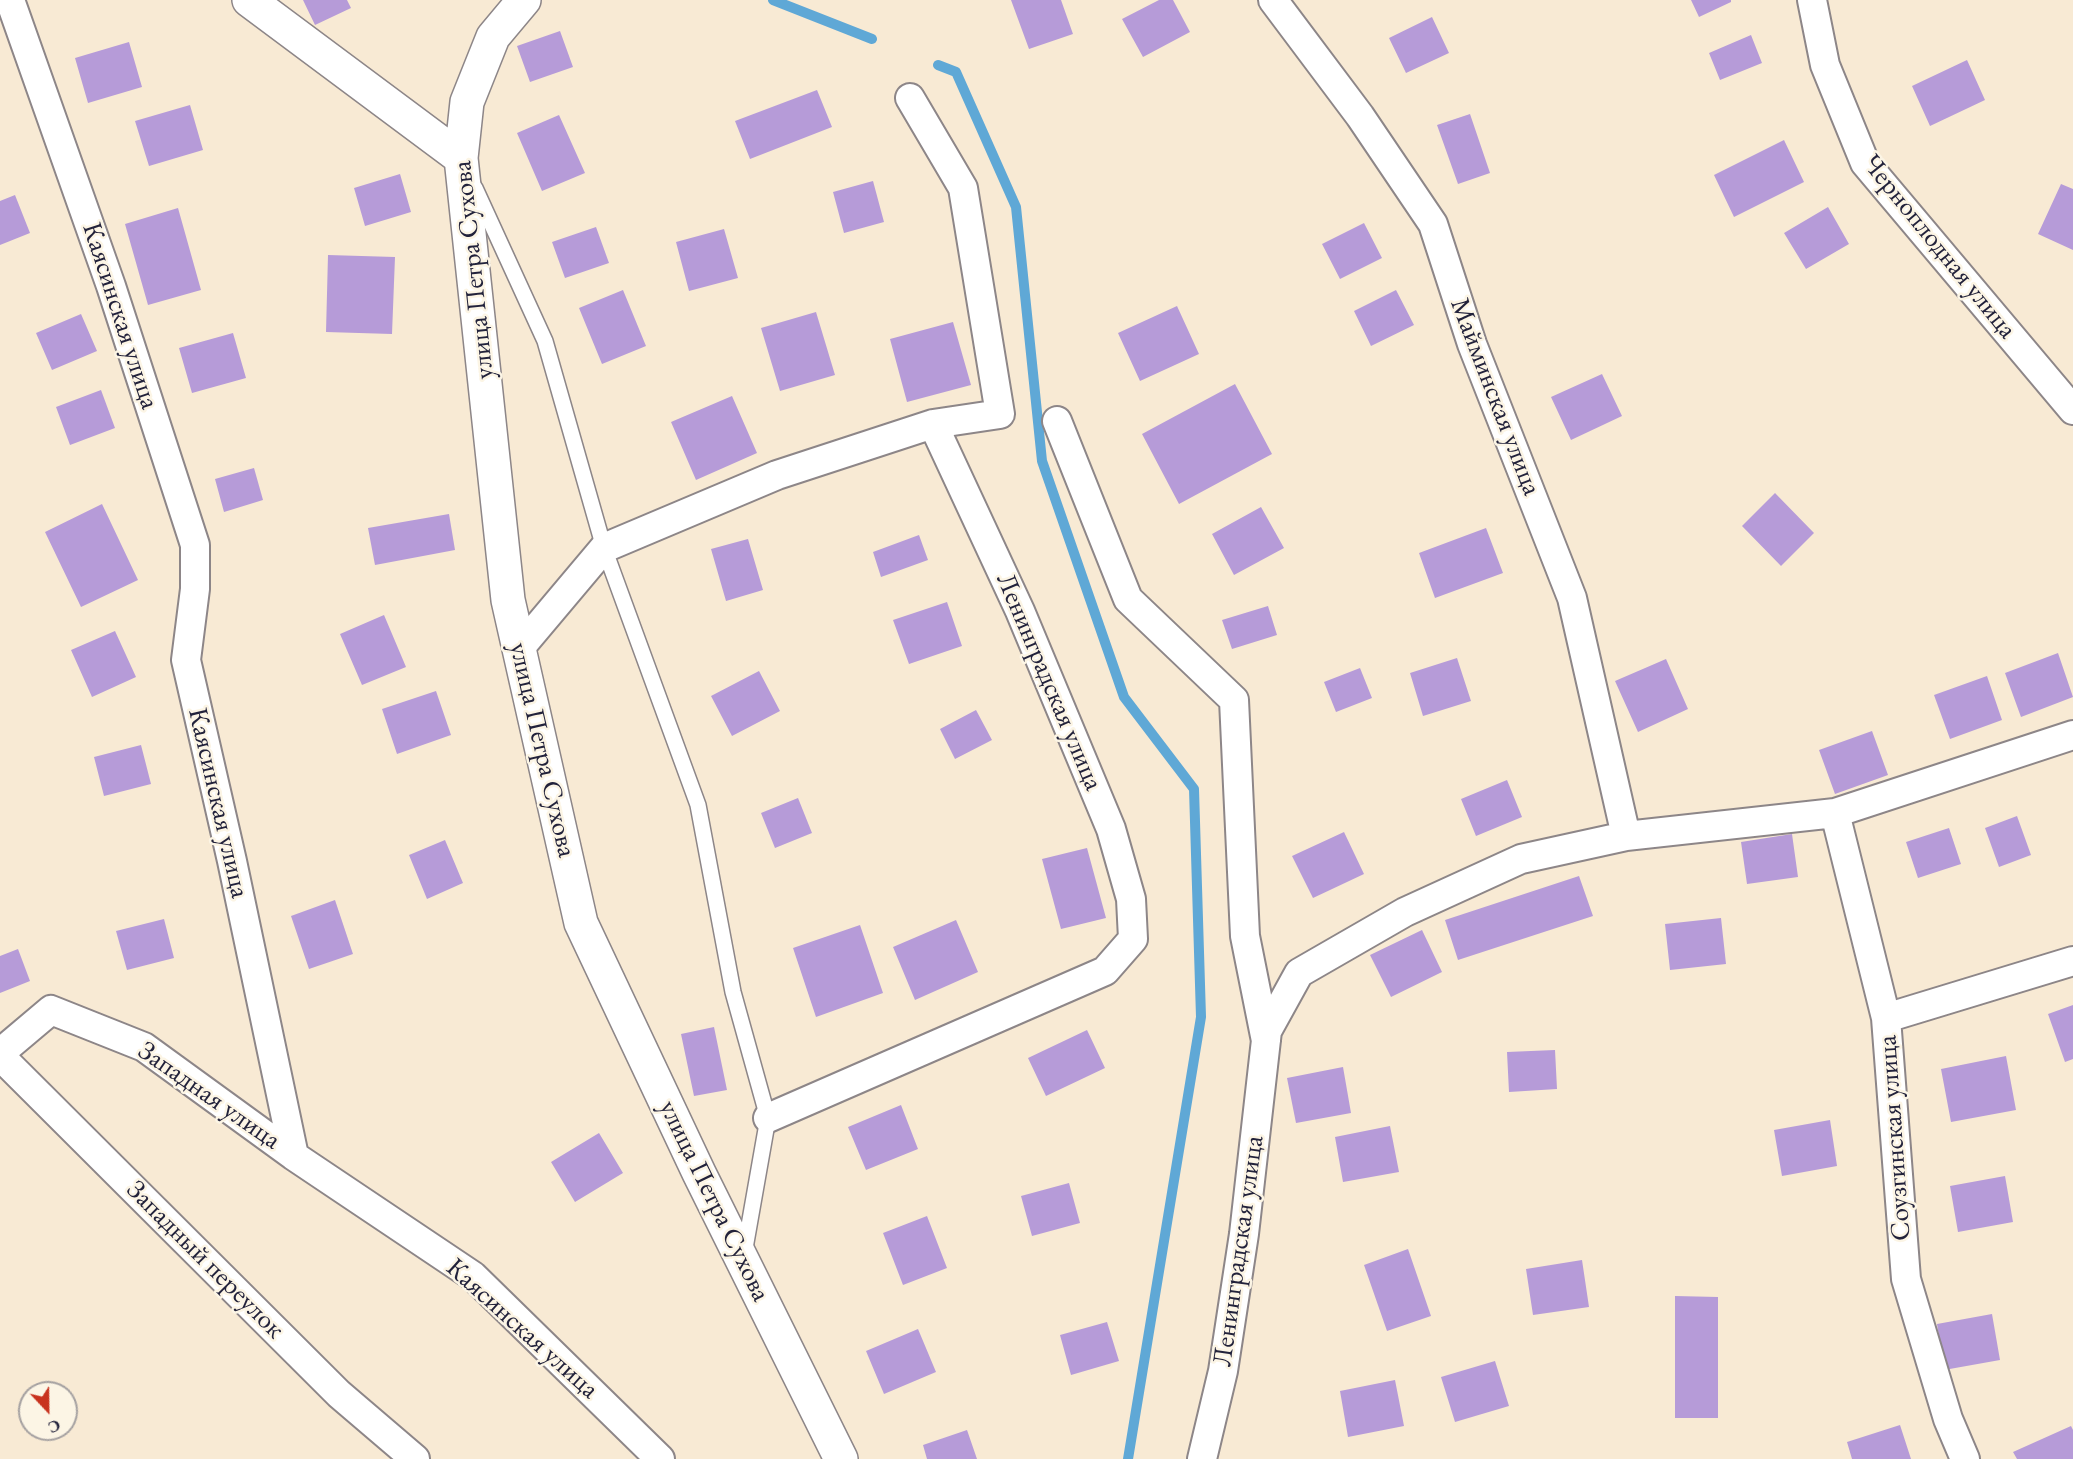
<!DOCTYPE html>
<meta charset="utf-8">
<style>
body{margin:0}
#map{position:relative;width:2073px;height:1459px;overflow:hidden;background:#f8ead4;font-family:"EB Garamond",serif}
canvas{display:block}
.north{position:absolute;left:18px;top:1381px;width:60px;height:60px;box-sizing:border-box;background:#fcf5e5;border:2px solid #a5a1a1;border-radius:50%;rotate:158deg;font-size:16px;font-weight:700;line-height:24px;text-align:center;color:#22223b}
.north::after{content:'';display:block;margin:auto;width:21px;height:27px;background:#c8321e;clip-path:polygon(50% 0,100% 100%,50% 72%,0 100%)}
</style>
<div id="map">
<canvas width="2073" height="1459"></canvas>
<div class="north">С</div>
</div>
<script>
const c = document.querySelector('canvas').getContext('2d');
c.lineJoin = 'round';
function strokePath(path, color, width, dash) { c.strokeStyle = color; c.lineWidth = width; c.lineCap = dash ? 'butt' : 'round'; c.setLineDash(dash || []); c.stroke(path); }
function fill(path, color) { c.fillStyle = color; c.fill(path, 'evenodd'); }
function write(font, color, halo, rows, align = 'center') {
  c.font = font + ' "EB Garamond",serif'; c.lineWidth = 5; c.setLineDash([]); c.textBaseline = 'middle'; c.strokeStyle = halo; c.fillStyle = color; for (const [text, x, y, turn = 0] of rows) {
    c.save(); c.translate(x, y); c.rotate((+turn || 0) * Math.PI / 180); c.textAlign = isNaN(turn) ? turn : align; if (halo) c.strokeText(text, 0, 0); c.fillText(text, 0, 0); c.restore();
  }
}
const stream = new Path2D(`
 M773,0L872,39
 M938,65L956,72L1016,207L1042,461L1124,697L1194,789L1201,1017L1128,1459`);
const building = new Path2D(`
 M303,0H347L351,8L315,25Z
 M1011,0H1061L1073,34L1029,49Z
 M1159,0H1173L1190,32L1143,57L1122,19Z
 M1691,0H1731V2L1699,17Z
 M1432,17L1449,53L1406,73L1389,38Z
 M560,31L573,67L530,82L517,46Z
 M1751,35L1762,63L1720,80L1709,53Z
 M129,42L142,87L88,103L75,58Z
 M1967,60L1985,100L1930,126L1912,86Z
 M817,90L832,127L750,159L735,121Z
 M190,105L203,150L149,166L135,121Z
 M1470,114L1490,173L1458,184L1437,125Z
 M559,115L585,173L542,191L517,133Z
 M1784,140L1804,182L1734,217L1714,175Z
 M400,174L411,212L365,226L354,188Z
 M873,181L884,222L844,233L833,192Z
 M2061,184L2073,189V250L2038,234Z
 M15,195L30,233L0,245V201Z
 M1828,207L1849,244L1806,269L1784,233Z
 M178,208L201,290L148,305L125,224Z
 M1364,223L1382,258L1340,279L1322,244Z
 M596,227L609,263L565,278L552,242Z
 M724,229L738,278L689,291L676,242Z
 M328,255L395,257L392,334L326,332Z
 M623,290L646,346L602,364L579,308Z
 M1396,290L1414,325L1371,346L1354,311Z
 M1177,306L1199,354L1140,381L1118,333Z
 M816,312L835,375L780,391L761,328Z
 M81,314L97,351L52,370L36,333Z
 M953,322L971,385L907,402L890,339Z
 M233,333L246,378L192,393L179,348Z
 M1602,374L1622,416L1571,440L1551,397Z
 M1235,384L1272,454L1179,504L1142,434Z
 M101,390L115,428L70,445L56,407Z
 M732,396L757,453L696,480L671,422Z
 M254,468L263,500L224,512L215,479Z
 M1775,493L1814,533L1781,566L1742,526Z
 M102,504L138,580L81,607L45,532Z
 M1261,507L1284,548L1234,575L1212,534Z
 M449,514L455,550L375,565L368,528Z
 M1486,528L1503,573L1435,598L1419,553Z
 M919,535L928,560L881,577L873,552Z
 M748,539L763,590L726,601L711,549Z
 M947,602L962,646L909,664L893,620Z
 M1268,606L1277,635L1232,649L1222,620Z
 M384,615L406,667L362,685L340,634Z
 M115,631L136,677L92,697L71,650Z
 M2058,653L2073,697L2021,717L2005,673Z
 M1457,658L1471,701L1423,716L1410,673Z
 M1666,659L1688,709L1638,732L1615,681Z
 M1360,668L1372,698L1336,712L1324,682Z
 M759,671L780,711L732,736L711,696Z
 M1987,676L2002,720L1950,739L1934,695Z
 M436,691L451,735L397,754L382,709Z
 M976,710L992,740L955,759L940,729Z
 M1872,731L1888,775L1835,794L1819,750Z
 M141,745L151,784L104,796L94,757Z
 M1507,780L1522,817L1476,836L1461,799Z
 M798,798L812,833L775,848L761,813Z
 M2017,816L2031,855L1999,867L1985,828Z
 M1949,828L1961,864L1918,878L1906,842Z
 M1344,832L1364,874L1313,898L1292,856Z
 M1792,834L1798,877L1747,884L1741,842Z
 M445,840L463,883L427,899L409,855Z
 M1087,848L1106,918L1061,929L1042,859Z
 M1579,876L1593,916L1458,960L1445,920Z
 M335,900L353,954L309,969L291,916Z
 M1721,918L1726,964L1670,970L1665,924Z
 M164,919L174,958L127,970L116,931Z
 M956,920L978,972L915,1000L893,947Z
 M860,925L883,993L816,1017L793,948Z
 M1422,930L1442,972L1391,997L1370,955Z
 M18,949L30,981L0,993V956Z
 M2073,1005V1059L2065,1062L2048,1014Z
 M714,1027L727,1090L694,1096L681,1034Z
 M1087,1030L1105,1068L1046,1096L1028,1058Z
 M1555,1050L1557,1089L1509,1092L1507,1052Z
 M2006,1056L2016,1110L1951,1122L1941,1069Z
 M1343,1067L1351,1113L1296,1123L1287,1078Z
 M901,1105L918,1149L866,1170L848,1127Z
 M1830,1120L1837,1166L1782,1176L1774,1130Z
 M1390,1126L1399,1172L1343,1182L1335,1137Z
 M599,1133L623,1173L575,1202L551,1162Z
 M2005,1176L2013,1222L1958,1232L1950,1186Z
 M1069,1183L1080,1223L1032,1236L1021,1196Z
 M927,1216L947,1268L903,1285L883,1233Z
 M1408,1249L1431,1316L1387,1331L1364,1265Z
 M1582,1260L1589,1307L1533,1315L1526,1269Z
 M1675,1296L1718,1297V1418H1675Z
 M1992,1314L2000,1360L1944,1370L1937,1324Z
 M1107,1322L1119,1361L1071,1375L1060,1335Z
 M918,1329L936,1372L884,1394L866,1351Z
 M1495,1361L1509,1406L1455,1422L1441,1377Z
 M1395,1380L1404,1426L1348,1437L1340,1391Z
 M1900,1425L1911,1459H1852L1847,1442Z
 M2071,1426L2073,1430V1459H2017L2013,1452Z
 M967,1430L977,1459H927L923,1445Z`);
const service = new Path2D(`
 M475,188L545,341L604,548L698,805L733,992L768,1118L744,1254`);
const minor = new Path2D(`
 M10,0L111,286L195,545V589L186,660L232,861L294,1156L473,1276L660,1459
 M1273,0L1360,116L1433,224L1472,344L1572,598L1626,836
 M1812,0L1825,65L1865,163L2073,410
 M1057,421L1128,599L1234,700L1245,936L1266,1041
 M519,649L604,548L777,475L933,424L1000,414L963,188L910,98
 M1835,813L1886,1018L1906,1279L1948,1419L1965,1459
 M1886,1018L2073,961
 M0,1053L51,1010L144,1047L294,1156
 M0,1056L339,1394L415,1459
 M768,1118L1105,971L1133,939L1131,899L1111,829L1020,611L933,424
 M1202,1459L1223,1371L1244,1234L1267,1031L1299,973L1405,912L1521,859L1626,836L1835,813L2073,735`);
const tertiary = new Path2D(`
 M249,0L461,158
 M524,0L493,37L467,102L461,158L508,600L581,923L699,1173L841,1459`);
const streetNames = [
 ["Черноплодная улица",1939,247,51],
 ["улица Петра Сухова",474,270,-96],
 ["Каясинская улица",120,316,72],
 ["Майминская улица",1495,397,69],
 ["Ленинградская улица",1049,682,67],
 ["улица Петра Сухова",542,750,77],
 ["Каясинская улица",218,803,77],
 ["Западная улица",209,1096,35],
 ["Соузгинская улица",1895,1138,-94],
 ["улица Петра Сухова",714,1201,64],
 ["Ленинградская улица",1239,1251,-82],
 ["Западный переулок",205,1260,45],
 ["Каясинская улица",522,1329,42]
];
strokePath(stream, '#5fa8d6', 10);
fill(building, '#b69bd8');
strokePath(service, '#8d8688', 18);
strokePath(minor, '#8d8688', 32);
strokePath(tertiary, '#8d8688', 36);
strokePath(service, '#fff', 15);
strokePath(minor, '#fff', 28);
strokePath(tertiary, '#fff', 33);
write('27px', '#22223b', '#fcf5e5', streetNames);
</script>
